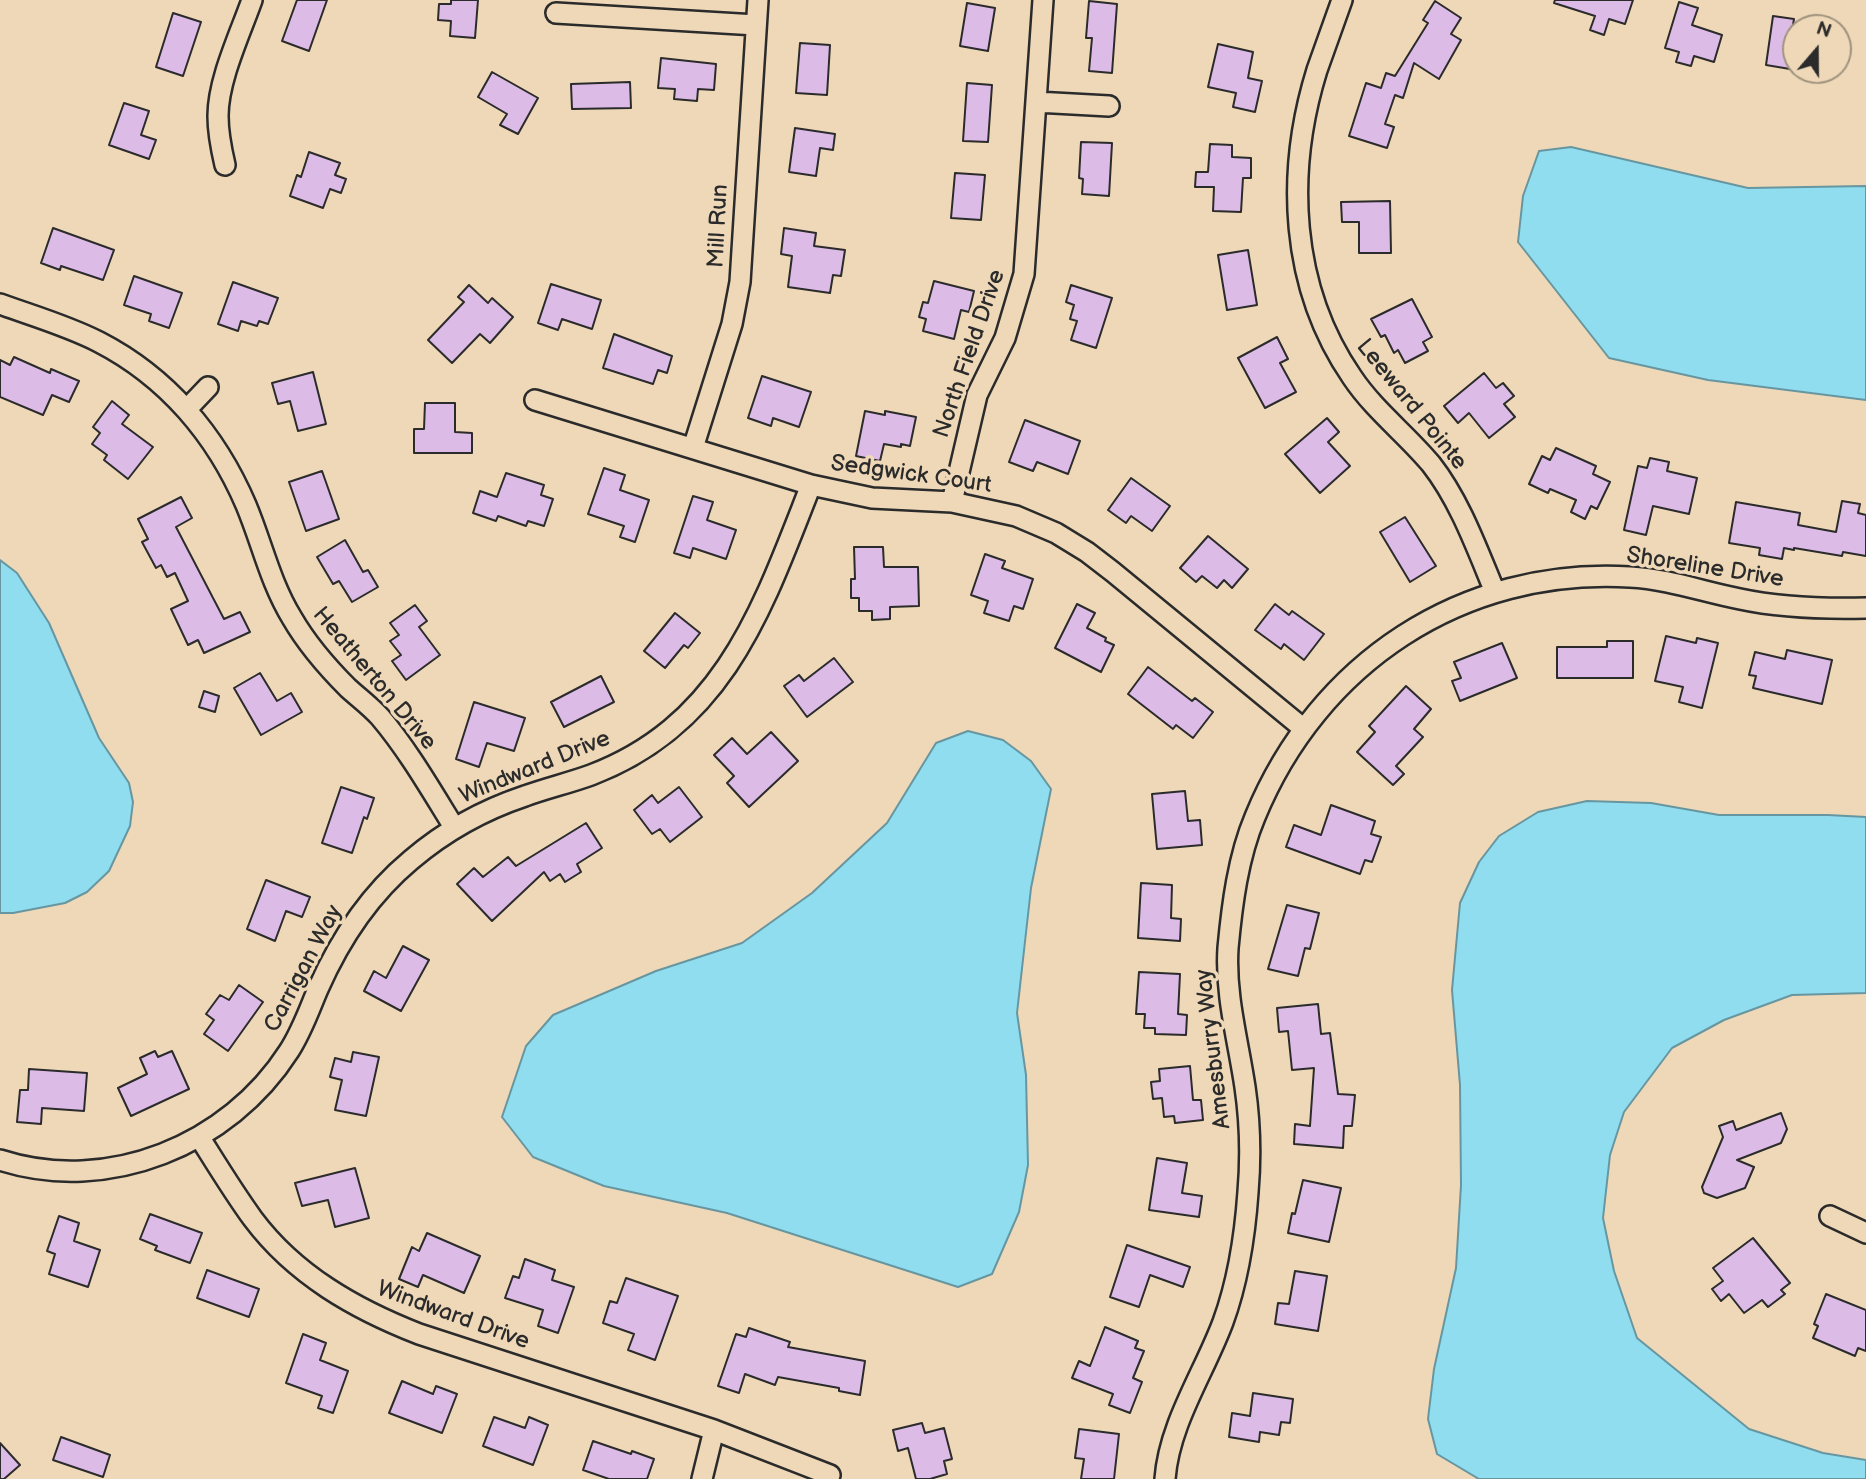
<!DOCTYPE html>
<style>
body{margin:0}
#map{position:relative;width:1866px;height:1479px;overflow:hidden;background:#eed8b7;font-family:"Balsamiq Sans",sans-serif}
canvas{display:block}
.north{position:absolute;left:1782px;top:14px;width:70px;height:70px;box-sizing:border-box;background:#eed8b7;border:2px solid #a0937f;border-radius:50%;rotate:20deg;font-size:19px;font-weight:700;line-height:28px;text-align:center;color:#2b2b2b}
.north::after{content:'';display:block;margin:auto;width:24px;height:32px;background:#2b2b2b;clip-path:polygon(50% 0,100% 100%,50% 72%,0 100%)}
</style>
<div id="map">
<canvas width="1866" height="1479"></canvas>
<div class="north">N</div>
</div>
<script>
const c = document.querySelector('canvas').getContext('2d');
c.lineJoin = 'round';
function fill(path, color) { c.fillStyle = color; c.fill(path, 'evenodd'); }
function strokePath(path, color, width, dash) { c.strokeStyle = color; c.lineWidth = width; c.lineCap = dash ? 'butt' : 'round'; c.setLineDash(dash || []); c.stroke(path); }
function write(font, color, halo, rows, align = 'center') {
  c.font = font + ' "Balsamiq Sans",sans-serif'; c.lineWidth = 7; c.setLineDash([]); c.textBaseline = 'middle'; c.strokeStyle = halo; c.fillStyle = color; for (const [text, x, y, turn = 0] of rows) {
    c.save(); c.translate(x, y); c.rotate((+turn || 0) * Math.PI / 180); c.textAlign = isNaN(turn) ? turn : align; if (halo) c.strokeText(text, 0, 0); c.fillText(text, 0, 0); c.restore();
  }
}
const water = new Path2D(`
 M1571,147L1748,188L1866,186V400L1708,380L1609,358L1518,242L1523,196L1539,151Z
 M0,560L17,573L49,623L99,738L129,783L133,802L130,826L109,871L87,892L65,903L13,913H0Z
 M968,731L1003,740L1031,761L1051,789L1031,888L1017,1013L1026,1075L1028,1165L1019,1212L992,1274L958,1287L727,1213L604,1186L533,1157L502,1117L526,1046L553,1015L656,971L742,943L812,893L887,823L936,743Z
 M1587,801L1651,803L1719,815H1828L1866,817V993L1792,995L1724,1020L1672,1048L1624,1112L1610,1155L1603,1218L1614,1271L1637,1338L1749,1429L1823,1453L1866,1460V1479H1479L1437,1454L1428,1419L1434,1369L1456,1268L1461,1185L1460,1085L1452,990L1460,903L1479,862L1499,836L1538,812Z`);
const building = new Path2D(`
 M297,0H327L309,51L282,41Z
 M451,0H478L475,38L450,36L451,21L438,20L439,4H451Z
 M1555,0H1633L1625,24L1609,19L1604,35L1590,30L1595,16L1554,3Z
 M1089,1L1117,4L1112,73L1089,71L1092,38H1086Z
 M1435,1L1461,18L1451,34L1461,40L1439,79L1414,63L1403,98L1395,95L1385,124L1394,127L1387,148L1349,136L1366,83L1381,88L1386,73L1395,76L1428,23L1423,20Z
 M1679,2L1698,8L1692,25L1722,35L1714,62L1694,56L1691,66L1676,62L1679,52L1665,48Z
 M967,3L995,8L988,51L960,46Z
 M173,13L201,22L183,76L156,67Z
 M1773,16L1794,19L1792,31H1796V70L1766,65Z
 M800,43L830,45L827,95L796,93Z
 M1218,44L1253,52L1248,78L1262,81L1255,112L1233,107L1236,93L1208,87Z
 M661,58L716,64L714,90L698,89L697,101L674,99L675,89L658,88Z
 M492,72L538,98L518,134L500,125L507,114L478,97Z
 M630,82L631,108L572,109L571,84Z
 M967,83L992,85L988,142L963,141Z
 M124,103L149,111L141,135L156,140L149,159L109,145Z
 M795,128L835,134L833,150L820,148L816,176L789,172Z
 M1081,142L1112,143L1109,196L1082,194L1083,179L1079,178Z
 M1210,144L1232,145V157L1251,158V178H1243L1241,212L1213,211L1214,187H1195L1196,172H1208Z
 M309,152L340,163L335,175L346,179L341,193L330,189L323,208L290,196L297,175L301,177Z
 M955,173L985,175L981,220L951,218Z
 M1390,201L1391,253H1359V222H1342L1341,202Z
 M53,228L114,250L103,280L61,266L60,270L41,263Z
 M784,228L816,233L814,246L845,250L841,276L833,275L830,293L788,287L792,256L781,254Z
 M1248,250L1257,305L1227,310L1218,255Z
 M134,276L182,293L169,328L149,321L151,314L124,305Z
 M934,281L974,291L969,312L961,310L954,339L923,331L926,319L919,317L923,302L928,303Z
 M233,282L278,298L268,324L259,321L257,326L241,321L238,331L218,324Z
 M551,284L601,300L592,329L562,319L558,330L538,323Z
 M469,285L488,303L492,298L513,317L490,343L480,334L452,363L428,340L464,302L458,297Z
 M1071,285L1112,298L1096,348L1071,340L1077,321L1070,319L1074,305L1066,302Z
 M1412,299L1432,337L1423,342L1428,351L1405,363L1398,350L1394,353L1385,335L1381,337L1371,319Z
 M614,334L672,356L667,373L658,370L653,384L603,368Z
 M1277,337L1288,359L1280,363L1296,392L1265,408L1238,358Z
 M14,357L50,373L51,369L79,381L69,402L52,395L43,415L0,397V360L10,365Z
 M313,372L326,424L298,431L290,401L278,404L272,383Z
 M1484,373L1496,388L1503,383L1514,396L1504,404L1515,417L1489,438L1469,413L1458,423L1444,406Z
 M762,376L811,392L799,427L773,418L771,426L748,418Z
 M112,401L129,415L122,424L153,447L128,479L104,460L107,455L92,444L100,433L93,427Z
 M425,403H455V432L472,433V453H414V429H424Z
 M865,411L885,415V411L916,417L910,446L901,444V447L884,444L880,461L856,456Z
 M1327,418L1339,432L1328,442L1350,466L1320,493L1285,454Z
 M1025,420L1080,441L1068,474L1037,462L1033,471L1009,462Z
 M1556,448L1596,466L1593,474L1610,482L1597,509L1591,506L1585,519L1571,512L1576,500L1550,489L1548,493L1529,484L1542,456L1550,460Z
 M1650,458L1669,462L1667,471L1697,478L1689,514L1653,506L1646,535L1624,530L1638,466L1647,468Z
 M604,468L625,475L620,490L649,500L635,542L620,537L624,526L588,514Z
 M322,471L339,519L306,531L289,482Z
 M506,473L544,485L541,495L553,499L544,526L528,521L526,526L498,516L496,521L473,513L480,491L497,497Z
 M1131,478L1170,506L1152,531L1131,516L1126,523L1108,510Z
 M693,496L713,502L707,520L736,530L726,559L693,548L690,558L674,553Z
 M181,497L192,518L176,527L224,619L240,612L250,632L204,653L198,640L188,645L171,609L188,601L175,573L167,577L161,565L156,568L142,542L148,539L138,519Z
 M1842,501L1860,504L1858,513L1866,515V556L1843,552L1842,556L1794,548V550L1784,548L1782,559L1759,555L1760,548L1729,543L1736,502L1800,513L1798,525L1836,532Z
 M1405,517L1436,566L1410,582L1380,532Z
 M1208,536L1248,569L1232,588L1224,580L1217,588L1202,576L1196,582L1180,568Z
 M345,540L363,572L368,570L378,587L352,602L339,581L333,584L317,557Z
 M854,547H883L884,567H918L919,606L890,607V619L872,620V611H859V598H851V579H855Z
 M985,554L1005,561L1002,568L1033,579L1023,609L1014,606L1009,621L984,613L988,601L971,595Z
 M1077,604L1095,613L1087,628L1106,638L1105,641L1114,645L1101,672L1055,648Z
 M1275,604L1289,615L1292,611L1324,634L1304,660L1284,644L1281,649L1255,630Z
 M415,605L427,621L419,627L440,655L406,680L392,661L401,655L390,641L399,635L390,623Z
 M675,613L700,633L688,648L684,645L665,668L644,651Z
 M1666,636L1696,643L1697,638L1718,643L1702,708L1679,702L1683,687L1655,681Z
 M1607,641H1633V678H1557V647H1607Z
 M1502,643L1517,678L1460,701L1452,681L1461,678L1454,662Z
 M1787,650L1832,660L1822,704L1753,688L1756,676L1749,675L1755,652L1785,659Z
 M834,658L853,682L807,717L784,686L799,675L804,681Z
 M1148,667L1192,701L1195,698L1213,712L1193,738L1176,725L1173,729L1128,694Z
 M260,673L277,701L291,693L302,712L261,735L234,688Z
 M601,676L614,702L564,727L551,702Z
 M1406,686L1431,709L1414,729L1423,737L1396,766L1404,774L1393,785L1357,752L1375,732L1369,726Z
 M204,691L219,696L215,712L199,707Z
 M474,702L525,718L514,751L487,743L479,767L456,759Z
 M771,732L798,761L749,807L727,783L734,776L714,755L732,738L747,754Z
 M341,787L374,798L367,819L364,817L352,853L322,843Z
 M679,787L702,817L670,842L660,829L652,834L634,810L652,795L658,803Z
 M1185,791L1188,821L1200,820L1202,845L1157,849L1152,794Z
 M1331,805L1375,821L1371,834L1381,837L1372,862L1365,860L1360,874L1286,847L1294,825L1321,835Z
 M586,823L602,848L577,864L581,872L565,882L560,874L550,881L544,872L492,921L457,884L474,868L483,877L508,857L516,866Z
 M266,880L310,897L302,917L286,911L275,941L247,929Z
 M1141,883L1172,885L1171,918L1181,919L1180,941L1138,938Z
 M1287,905L1319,913L1310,949L1305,948L1298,976L1268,969Z
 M403,946L429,960L401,1011L364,991L374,971L386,978Z
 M1139,972L1180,974L1178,1014L1187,1015L1186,1035L1155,1034V1028H1144L1145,1014H1136Z
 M239,985L263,1002L228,1051L204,1034L214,1020L206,1014L220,995L229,1000Z
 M1318,1004L1321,1034L1330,1033L1338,1094L1355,1095L1352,1126H1344L1343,1148L1294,1144L1295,1124L1310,1126L1314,1068L1292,1070L1288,1031L1279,1032L1277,1008Z
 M155,1051L158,1057L172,1051L189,1089L131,1116L118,1088L147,1074L140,1058Z
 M353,1052L379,1057L366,1116L335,1110L342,1080L330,1077L335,1058L351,1062Z
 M1190,1066L1193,1100H1201L1203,1120L1175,1123L1174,1116L1164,1117L1162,1098L1153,1099L1151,1082L1160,1081L1159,1069Z
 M29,1069L87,1073L84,1111L42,1108L41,1124L17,1122L20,1090H28Z
 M1781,1113L1787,1129L1781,1143L1737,1160L1754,1167L1745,1188L1717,1198L1704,1193L1702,1187L1723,1137L1719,1126L1733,1121L1736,1130Z
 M1157,1158L1187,1163L1182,1193L1202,1196L1199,1217L1149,1210Z
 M355,1168L369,1218L335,1227L328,1200L302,1206L295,1183Z
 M1303,1180L1341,1188L1329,1242L1288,1233L1292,1213L1295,1214Z
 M150,1214L202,1233L190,1263L155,1250L157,1246L140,1239Z
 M59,1216L79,1223L74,1241L100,1250L88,1287L49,1274L55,1254L47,1251Z
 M427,1233L480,1256L464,1293L423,1275L418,1287L399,1279L412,1247L419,1251Z
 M1753,1238L1790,1283L1781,1290L1785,1294L1768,1307L1762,1300L1744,1313L1729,1294L1721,1301L1712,1289L1723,1281L1713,1268Z
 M1127,1245L1190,1267L1183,1287L1150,1275L1139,1307L1110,1297Z
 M525,1259L555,1270L552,1280L574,1287L558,1333L538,1326L543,1310L505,1298L513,1276L519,1278Z
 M207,1270L259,1289L249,1317L197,1298Z
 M1295,1271L1327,1276L1318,1331L1275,1324L1278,1303L1289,1304Z
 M626,1278L678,1296L655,1360L628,1350L634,1334L603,1323L610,1301L617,1303Z
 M1826,1294L1866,1310V1351L1858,1348L1855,1356L1813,1338L1818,1326L1814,1324Z
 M1105,1327L1138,1341L1135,1348L1144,1351L1133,1378L1142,1382L1130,1413L1109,1405L1113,1394L1072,1378L1079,1361L1090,1366Z
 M749,1328L790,1342L788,1347L865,1361L860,1395L839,1391V1388L778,1377L775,1385L745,1374L739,1393L718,1386L736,1334L746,1337Z
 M303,1334L326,1343L320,1360L348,1371L333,1413L318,1408L322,1396L286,1383Z
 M402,1381L433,1394L436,1386L457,1394L442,1433L389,1413Z
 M1253,1393L1293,1399L1290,1423L1281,1422L1279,1435L1260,1432L1259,1442L1229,1437L1232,1413L1250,1416Z
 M494,1417L525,1428L529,1417L548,1425L533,1465L483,1446Z
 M922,1423L925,1433L944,1428L952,1459L944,1461L947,1474L930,1479H916L908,1448L898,1451L893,1430Z
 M1079,1429L1119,1434L1114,1479H1081L1084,1459L1075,1458Z
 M61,1437L110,1455L103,1477L53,1460Z
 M593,1441L631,1454L632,1451L654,1459L647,1479H609L583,1470Z
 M0,1443L20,1465L4,1479H0Z`);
const minor = new Path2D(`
 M1342,0C1334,23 1325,47 1317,70C1285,173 1290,287 1352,377C1374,410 1406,434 1431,464C1460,501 1477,549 1495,592
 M556,13L756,25
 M1036,102L1109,106
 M225,165C221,148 218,133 218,116C218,80 240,34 252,0
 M0,304C33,316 68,326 99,342C167,377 216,435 246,505C262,543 270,582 292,618C307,644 327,667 348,688C359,698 370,706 380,717C408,750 431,790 454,827
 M535,400L811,485L872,498L952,502L1016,516L1056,533L1087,552L1113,572L1304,729
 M187,409L208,387
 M693,448L732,324L740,282L758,0
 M952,502L977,395L1005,338L1024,274L1043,0
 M200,1138C217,1165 234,1193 253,1219C295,1275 355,1309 419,1334L714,1430L830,1475
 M0,1160C108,1195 229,1145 289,1051C302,1031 309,1010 318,989C340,939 369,895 411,860C445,831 483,810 525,796C547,788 569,783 591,775C725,724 763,607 811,485
 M1830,1216L1866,1233
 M702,1479L714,1430
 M1165,1479C1169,1424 1204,1373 1223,1322C1238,1281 1245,1235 1248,1192C1251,1157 1250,1121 1245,1087C1238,1040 1225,995 1228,948C1232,905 1238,857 1255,817C1318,663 1462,567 1630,577C1668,579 1704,592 1740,599C1782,608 1824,609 1866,608`);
const streetNames = [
 ["Mill Run",719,226,-87],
 ["North Field Drive",970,354,-71],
 ["Leeward Pointe",1411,405,51],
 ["Sedgwick Court",911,475,8],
 ["Shoreline Drive",1705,568,9],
 ["Heatherton Drive",374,679,50],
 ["Windward Drive",535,768,-22],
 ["Carrigan Way",304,969,-62],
 ["Amesburry Way",1214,1049,-97],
 ["Windward Drive",453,1316,20]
];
fill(water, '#8fddee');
strokePath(water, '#6796a0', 2);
fill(building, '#ddbbe7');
strokePath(building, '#2b2b2b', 2);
strokePath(minor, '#2b2b2b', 24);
strokePath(minor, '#eed8b7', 19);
write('23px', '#2b2b2b', '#eed8b7', streetNames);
</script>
